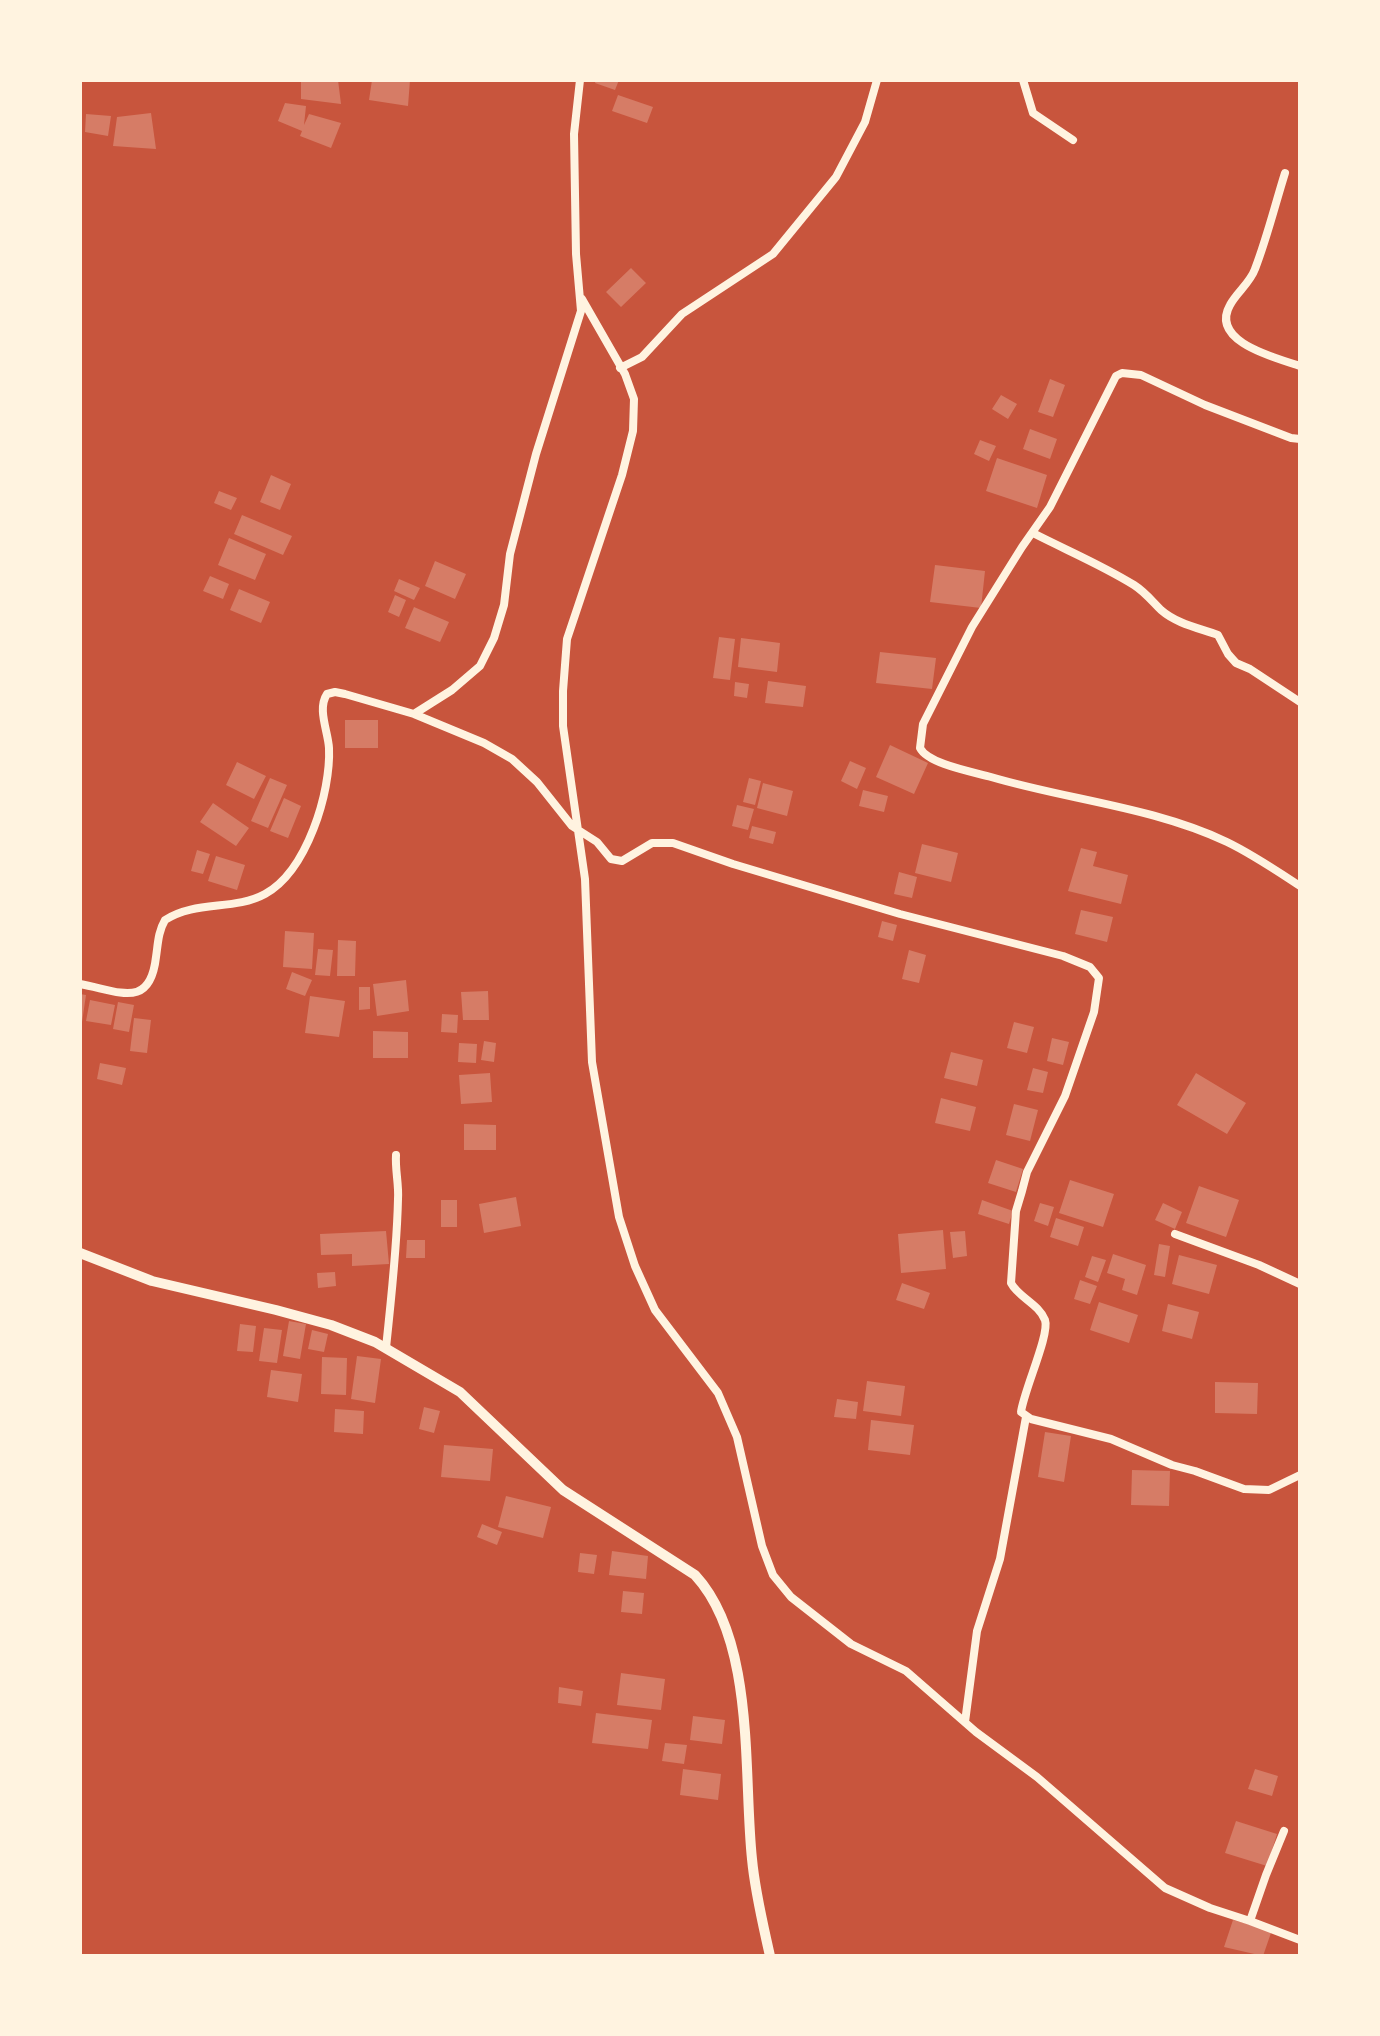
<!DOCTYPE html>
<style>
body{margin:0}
#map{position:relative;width:1380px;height:2036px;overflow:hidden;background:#c8553d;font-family:Raleway,sans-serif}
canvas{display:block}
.frame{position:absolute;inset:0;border:82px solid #fff3e0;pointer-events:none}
</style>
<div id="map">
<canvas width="1380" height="2036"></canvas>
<div class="frame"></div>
</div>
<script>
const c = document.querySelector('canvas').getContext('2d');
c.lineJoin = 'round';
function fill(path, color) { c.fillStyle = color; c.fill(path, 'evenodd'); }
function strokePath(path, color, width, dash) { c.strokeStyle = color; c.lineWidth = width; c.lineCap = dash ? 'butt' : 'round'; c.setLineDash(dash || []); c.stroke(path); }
const building = new Path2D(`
 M301,80H338L341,104L301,99Z
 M372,80H410L408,106L369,100Z
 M596,80H619L615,90L595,83Z
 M618,95L653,107L647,123L612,111Z
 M285,103L306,106L304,125L309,114L341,123L331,148L300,136L302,131L278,121Z
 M151,113L156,149L113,146L117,117Z
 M86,114L111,116L108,136L85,132Z
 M631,268L646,283L621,307L606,292Z
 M1050,379L1065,385L1053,417L1038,412Z
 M1001,395L1017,404L1008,419L992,409Z
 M1030,429L1057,439L1050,459L1023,449Z
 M980,440L996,446L989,461L974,454Z
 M997,458L1047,475L1037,508L986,491Z
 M271,475L291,484L280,510L260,502Z
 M219,491L237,498L231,510L214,503Z
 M242,515L292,536L283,555L234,534Z
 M229,538L266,554L255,580L218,565Z
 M435,561L466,574L455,599L425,586Z
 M935,565L985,571L981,608L930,602Z
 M210,576L229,584L223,599L203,591Z
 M399,579L420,588L414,600L394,591Z
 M239,589L270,602L261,623L230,610Z
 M395,595L406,600L399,617L388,612Z
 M414,607L449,622L440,642L405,628Z
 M719,637L735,639L730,680L713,678Z
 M741,638L780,643L777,672L738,667Z
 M880,652L936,658L932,689L876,683Z
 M768,681L806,686L803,707L765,703Z
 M735,682L749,684L747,698L734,696Z
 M345,720H378V748H345Z
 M890,745L928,763L914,794L876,777Z
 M850,761L866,768L857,789L841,781Z
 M237,762L266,776L254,799L226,785Z
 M270,778L287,785L268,828L251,821Z
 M749,778L761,781L755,805L743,802Z
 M763,783L793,791L787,816L757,808Z
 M863,790L888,796L884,812L859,806Z
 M284,798L301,806L288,838L270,831Z
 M213,803L249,828L236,846L200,822Z
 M737,805L754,809L748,830L732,826Z
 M752,826L776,832L773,844L749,838Z
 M922,844L958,853L951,882L915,873Z
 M1081,848L1097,852L1093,866L1128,875L1121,904L1068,891Z
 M197,850L210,854L203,874L191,871Z
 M216,856L245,865L237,890L208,881Z
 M899,872L917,877L912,898L894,894Z
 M1081,910L1113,917L1107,942L1075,934Z
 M882,921L897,925L893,941L878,937Z
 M285,931L314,933L312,969L283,967Z
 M338,940L356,941L355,976H337Z
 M318,949L333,950L330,976L315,975Z
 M909,950L926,955L919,983L902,979Z
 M292,972L312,980L305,996L286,989Z
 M406,980L409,1011L377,1016L373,984Z
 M359,987H370V1009L359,1010Z
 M488,991L489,1020H463L461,992Z
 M80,994L86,995L82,1022H80Z
 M310,996L345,1001L339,1037L305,1033Z
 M90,1000L115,1005L111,1025L86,1021Z
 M118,1002L134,1005L129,1032L113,1029Z
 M442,1014L458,1015L457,1033L441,1032Z
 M134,1018L151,1020L147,1053L130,1051Z
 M1014,1022L1034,1027L1027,1053L1007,1048Z
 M373,1031L408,1032V1058H373Z
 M1052,1038L1069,1042L1063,1065L1047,1061Z
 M484,1041L496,1043L494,1062L481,1060Z
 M459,1043L477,1044L476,1063L458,1062Z
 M951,1052L983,1060L977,1086L944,1078Z
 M100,1063L126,1068L122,1085L97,1079Z
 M1033,1068L1048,1072L1043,1093L1027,1090Z
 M490,1073L492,1102L461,1104L459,1075Z
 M1196,1073L1246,1103L1227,1134L1177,1105Z
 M941,1098L976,1107L970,1131L935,1123Z
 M1014,1104L1038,1110L1030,1141L1006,1135Z
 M464,1124L496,1125V1150H464Z
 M996,1160L1023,1169L1016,1192L988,1183Z
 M1070,1180L1114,1194L1103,1227L1059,1213Z
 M1199,1186L1239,1200L1226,1237L1186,1223Z
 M516,1197L521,1226L484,1233L479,1204Z
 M441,1200H457V1227H441Z
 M982,1200L1013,1211L1009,1224L978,1214Z
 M1040,1203L1054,1207L1048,1226L1034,1221Z
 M1163,1203L1182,1212L1175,1229L1155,1220Z
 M1056,1218L1084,1227L1078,1246L1050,1237Z
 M943,1230L946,1269L901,1273L898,1234Z
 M386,1231L389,1264L352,1266V1254L321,1255L320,1234Z
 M965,1231L967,1256L953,1258L950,1232Z
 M407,1240H425V1258H406Z
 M1159,1244L1170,1246L1165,1277L1154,1275Z
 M1113,1254L1146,1265L1137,1295L1122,1290L1125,1279L1107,1273Z
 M1179,1255L1217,1265L1209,1294L1172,1284Z
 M1092,1256L1106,1260L1098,1282L1085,1277Z
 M335,1272L336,1286L318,1288L317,1273Z
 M1080,1280L1097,1286L1090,1304L1074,1299Z
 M902,1283L930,1293L924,1309L896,1300Z
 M1099,1302L1138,1315L1129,1343L1090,1330Z
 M1168,1304L1199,1312L1192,1339L1162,1331Z
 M289,1321L306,1324L300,1359L283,1356Z
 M240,1324L256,1326L253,1352L237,1351Z
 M264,1328L282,1330L277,1363L259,1361Z
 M312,1330L328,1334L324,1352L308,1349Z
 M357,1356L381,1359L375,1403L351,1399Z
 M322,1357L347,1358L346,1395L321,1394Z
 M271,1370L302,1374L298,1402L267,1397Z
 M867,1381L905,1386L901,1416L863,1411Z
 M1215,1382L1258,1383L1257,1414L1215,1413Z
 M837,1399L858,1402L856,1419L834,1417Z
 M424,1407L440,1411L434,1433L419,1429Z
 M335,1409L364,1411L363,1434L334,1432Z
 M871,1420L914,1425L910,1455L868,1450Z
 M1045,1432L1071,1436L1064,1482L1038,1477Z
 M444,1445L493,1449L490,1481L441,1477Z
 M1132,1470L1170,1471L1169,1506L1131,1505Z
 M506,1496L551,1507L543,1538L498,1527Z
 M482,1524L502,1532L497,1545L477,1537Z
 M612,1551L648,1556L646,1579L609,1575Z
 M580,1553L597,1555L594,1574L578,1572Z
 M623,1591L644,1593L642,1614L621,1612Z
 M621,1673L665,1679L661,1710L617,1705Z
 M559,1687L583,1691L581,1706L558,1703Z
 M596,1713L652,1720L648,1749L592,1743Z
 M693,1716L725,1720L722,1744L690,1740Z
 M665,1743L687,1745L684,1764L662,1761Z
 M683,1769L721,1774L718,1800L680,1795Z
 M1255,1769L1278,1776L1272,1796L1248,1789Z
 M1236,1821L1277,1834L1267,1866L1225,1853Z
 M1233,1920L1272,1930L1263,1956L1224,1947Z`);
const minor = new Path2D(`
 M1023,80L1033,113L1073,140
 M1285,173C1275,205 1267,238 1255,269C1250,283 1237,292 1230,305C1209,342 1277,358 1300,366
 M582,299L625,374L634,399L633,431L622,475L567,639L563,691V726L585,879L592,1062L619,1217L635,1266L655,1310L718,1393L737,1437L762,1546L773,1575L791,1597L851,1644L906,1671L976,1732L1037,1777L1165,1888L1210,1908L1250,1921
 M620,368L642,357L682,314L773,254L836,177L865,122L877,80
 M1300,439L1291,438L1205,405L1141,375L1122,373L1116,376L1050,507L1022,547L972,627L923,724L920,748C928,764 973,772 991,777C1069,800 1153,807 1227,842C1252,854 1277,871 1300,886
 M1033,533C1066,550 1102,565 1134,585C1145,592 1152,601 1161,610C1177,624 1199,628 1218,635L1228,654L1236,663L1250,669L1300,702
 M414,714L484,743L512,759L537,782L572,826L597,842L611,859L622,861L652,843H673L733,864L900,914L1063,956L1090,967L1099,978L1094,1012L1065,1096L1027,1172L1022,1191L1016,1211L1011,1283C1018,1297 1039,1304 1045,1320C1050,1334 1024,1390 1021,1412L1031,1419L1111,1439L1172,1465L1195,1471L1244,1489L1269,1490L1300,1475
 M80,984C119,991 150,1010 156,957C158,944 158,932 165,920C196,900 234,911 265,894C307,871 331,792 329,748C328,731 317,709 327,694L335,692L345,694L414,714L452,690L480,666L494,638L504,605L510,554L536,454L581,311L576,254L574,134L580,80
 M1175,1234L1259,1265L1300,1284
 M386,1348C391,1299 397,1249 398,1199C399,1184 395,1170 396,1155
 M965,1722L977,1631L1000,1559L1026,1417
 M1284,1831L1266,1875L1250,1921L1300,1940`);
const tertiary = new Path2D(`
 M80,1253L152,1281L276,1310L331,1325L375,1342L460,1392L563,1490L695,1575C756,1641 743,1774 752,1859C755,1892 763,1924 770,1956`);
fill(building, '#d67c66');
strokePath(minor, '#fff3e0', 8);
strokePath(tertiary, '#fff3e0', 10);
</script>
